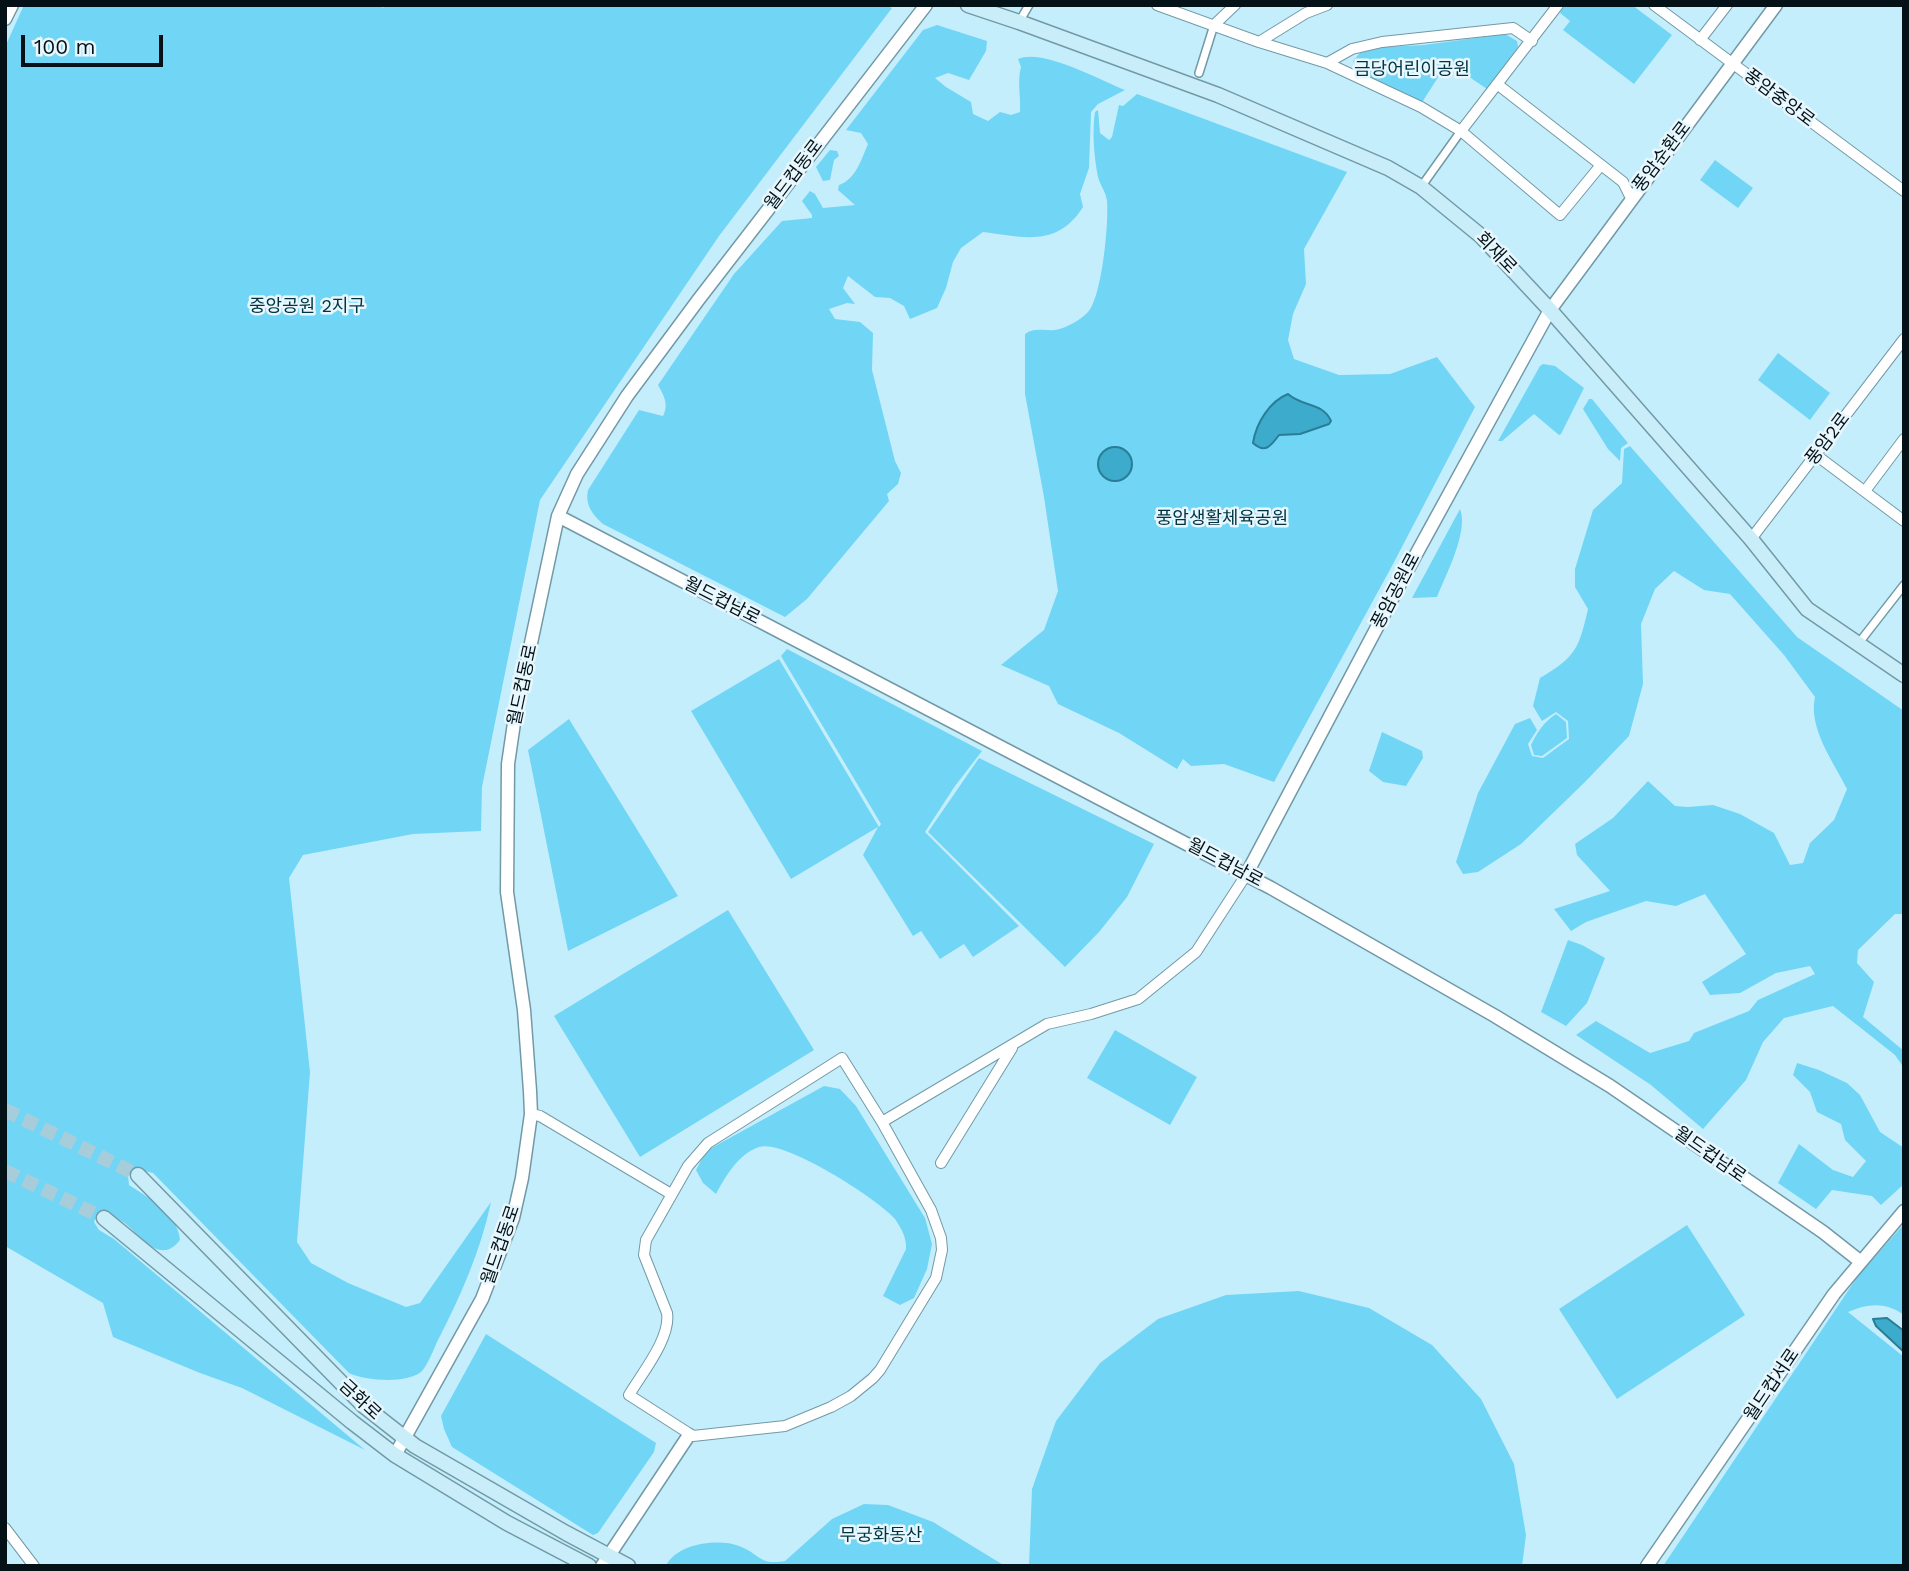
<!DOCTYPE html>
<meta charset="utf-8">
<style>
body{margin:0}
#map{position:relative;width:1909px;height:1571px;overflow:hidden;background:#c5eefd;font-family:"Work Sans",sans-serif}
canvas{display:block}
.frame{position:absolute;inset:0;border:7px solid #041217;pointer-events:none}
.scale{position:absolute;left:21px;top:35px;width:142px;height:32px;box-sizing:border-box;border:4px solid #041217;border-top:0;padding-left:9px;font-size:21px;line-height:24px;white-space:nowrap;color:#041217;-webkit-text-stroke:5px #e7f7fd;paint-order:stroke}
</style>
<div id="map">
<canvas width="1909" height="1571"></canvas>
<div class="frame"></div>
<div class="scale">100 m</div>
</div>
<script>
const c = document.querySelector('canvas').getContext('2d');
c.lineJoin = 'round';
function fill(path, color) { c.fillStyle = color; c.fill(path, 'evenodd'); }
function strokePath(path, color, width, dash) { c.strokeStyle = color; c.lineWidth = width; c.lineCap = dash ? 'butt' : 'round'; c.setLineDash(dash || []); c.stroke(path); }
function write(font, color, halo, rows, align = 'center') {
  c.font = font + ' "Work Sans","Noto Sans KR",sans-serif'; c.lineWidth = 5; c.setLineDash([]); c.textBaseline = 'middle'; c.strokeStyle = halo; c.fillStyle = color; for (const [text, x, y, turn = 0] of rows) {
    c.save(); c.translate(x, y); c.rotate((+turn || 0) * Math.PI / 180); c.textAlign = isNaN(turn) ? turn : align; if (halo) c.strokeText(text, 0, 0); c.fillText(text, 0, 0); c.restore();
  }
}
const green = new Path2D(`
 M24,5H380L383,8L385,5H885L892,8L719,236L540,500L482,787L481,831L413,834L303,855L289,878L310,1072L297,1242L311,1263L348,1283L406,1307L420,1303L491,1202C481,1250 460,1298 437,1342C433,1351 428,1364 422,1371C409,1384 365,1381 349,1373L153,1173L136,1169L128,1175L129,1185C149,1198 178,1214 180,1240C161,1265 142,1238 126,1224C121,1220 113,1217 107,1214L97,1216L94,1222L99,1230L114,1239L365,1450L242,1388L200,1373L113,1337L103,1303L5,1246V47Z
 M1565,5H1632L1672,35L1634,84L1563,30L1570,21L1560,13Z
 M937,25L987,41L986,51L969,80L948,73L935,78L946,87L971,102L973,114L988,121L1000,112L1011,115L1020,112C1021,96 1017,82 1021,67L1018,59C1042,48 1100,80 1125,90L1098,104L1091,112L1089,168L1080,194L1083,207C1057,248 1023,237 983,232L961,248L953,262L946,288L937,308L910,319L904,306L890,298L875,297L848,276L843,288L855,304L847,303L829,309L835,319L860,322L873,333L872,370L895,461L901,473L898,484L887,494L889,501L807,599L785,617L603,524C592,514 585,505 588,490L639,410L663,416C669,404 664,396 658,385L734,274L782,221L812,218V215L802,201L810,191L815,194L823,208L855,205L838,190L839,185C856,179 861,160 868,144L861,133L846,130L923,30Z
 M1505,34L1517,41L1518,47L1487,89L1453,66L1444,68L1421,104L1360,72L1353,61L1360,53L1384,47L1424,45Z
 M1137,94L1347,172L1304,249L1306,284L1293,314L1288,340L1294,359L1339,375L1390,374L1437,357L1475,407L1392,566L1274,782L1224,764L1191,766L1183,759L1177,769L1119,733L1058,704L1049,686L1001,665L1044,630L1058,591L1044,497L1025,394V334C1035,327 1043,331 1055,330C1067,328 1080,320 1088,312C1102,298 1109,222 1107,201C1106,192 1100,185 1098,177C1094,157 1092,132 1095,112L1098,110L1100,133L1109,140L1112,137L1119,105L1123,106Z
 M830,150L837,151L839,156L834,160L830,180L823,181L816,167Z
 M1715,160L1753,188L1738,208L1700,180Z
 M1778,353L1830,393L1810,420L1758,380Z
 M1543,364L1555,366L1584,388L1561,434L1559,435L1534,414L1502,441H1498L1540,366Z
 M1589,399H1592L1628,443L1621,448L1620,461L1608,449L1583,409Z
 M1630,446L1797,637L1904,711V914H1895L1858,950L1857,963L1874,982L1863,1017L1904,1051V1068L1895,1055L1833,1006L1784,1018L1763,1042L1746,1080L1703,1129L1651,1085L1576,1035L1596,1021L1650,1053L1689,1041L1694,1033L1749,1011L1758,1000L1815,974L1810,966L1776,973L1740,993L1710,995L1702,982L1746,954L1705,894L1676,906L1646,901L1586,922L1571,931L1554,909L1610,891L1577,855L1575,844L1613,818L1648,781L1675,806L1688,807L1713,805L1740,814L1774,833L1790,865L1803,863L1810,843L1834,820L1847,789C1833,761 1808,728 1815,697L1784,655L1730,594L1704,590L1674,571L1655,589L1641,624L1643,684L1629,736L1585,782L1521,844L1478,872L1463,874L1456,862L1478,793L1515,724L1530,718L1537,730L1528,744L1532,756L1543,758L1569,739L1568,721L1556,712L1542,721L1533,706L1540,678C1576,657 1579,648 1588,609L1575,587V569L1593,510L1622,483L1624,449Z
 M1460,509C1469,532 1445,576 1437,597L1412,598Z
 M787,649L982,751L955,786L925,832L1019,926L973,957L964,944L940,959L921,931L913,936L863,855L878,827L791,879L691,711L779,659L879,827L881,824L781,656Z
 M1556,714L1566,722L1567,738L1542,756L1534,755L1531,745C1538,731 1543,723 1556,714Z
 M569,719L678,896L568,951L528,750Z
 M1382,732L1422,751L1423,758L1406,786L1383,782L1369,771Z
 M979,758L1154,844L1127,897L1099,932L1065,967L928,832Z
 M728,910L814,1050L640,1157L554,1016Z
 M1568,940L1582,945L1605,958L1587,1003L1566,1026L1541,1012Z
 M1115,1030L1197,1077L1170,1125L1087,1078Z
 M1797,1063L1819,1070L1847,1083L1860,1095L1880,1132L1904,1148V1184L1881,1205L1872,1196L1832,1190L1816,1209L1778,1183L1799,1144L1833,1170L1853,1177L1866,1161L1845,1140L1841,1124L1817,1112L1810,1092L1793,1075Z
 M824,1086L840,1089L856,1106L925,1218L932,1244L927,1269L914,1298L900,1305L883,1296L906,1249C907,1238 901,1228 895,1219C878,1199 784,1139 759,1147C738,1154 726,1176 716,1194L703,1183L696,1170L706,1151Z
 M1904,1224V1315C1886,1302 1868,1303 1848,1312L1904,1357V1566H1663L1858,1276Z
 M1687,1225L1745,1315L1617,1399L1559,1309Z
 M1299,1291L1369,1308L1432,1345L1481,1399L1514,1464L1526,1535L1522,1566H1029L1032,1489L1056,1421L1100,1363L1158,1319L1226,1295Z
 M486,1334L656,1443L654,1452L598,1533L593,1535L452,1447L444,1429L441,1416Z
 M864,1504L888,1505L933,1522L1005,1566L667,1564C678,1544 718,1538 739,1546C759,1553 759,1566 785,1561L832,1519Z`);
const water = new Path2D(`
 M1288,394C1302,407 1323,402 1331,421L1329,424L1300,434L1279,435C1271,446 1265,454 1253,443C1256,423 1270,401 1288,394Z
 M1098 464a17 17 0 1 1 34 0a17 17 0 1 1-34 0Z
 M1887,1318L1904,1331V1352L1876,1326L1873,1319Z`);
const secondaryTunnel = new Path2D(`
 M5,1110L138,1175
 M5,1171L104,1218`);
const pedestrian = new Path2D(`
 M1019,22L1029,5
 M1199,73L1214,25
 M1421,187L1461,131
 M1858,644L1904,585`);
const minor = new Path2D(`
 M1157,5L1259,42L1327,63L1421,107L1461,131L1560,215L1601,165
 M1654,5L1904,191
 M1214,25L1235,5
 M1700,40L1727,5
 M1259,42L1306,13L1327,5
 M1327,63L1352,49L1382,42L1513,28L1532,41
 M1497,84L1623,182L1631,198
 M1461,131L1558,5
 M1816,455L1904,521
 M1865,491L1904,439
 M1751,539L1904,339
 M842,1058L882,1122L931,1210L941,1238L942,1250L936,1278L880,1370L873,1378L851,1396L831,1407L785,1426L693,1436L629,1395C642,1373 671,1338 667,1313L644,1255L646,1240L688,1166L708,1143Z
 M531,1114L540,1116L671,1194
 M882,1122L1047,1024L1091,1014L1138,999L1196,952L1246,875
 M941,1163L1012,1048
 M5,1528L34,1566`);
const tertiary = new Path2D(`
 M5,19L12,5
 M558,516L1271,888L1495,1016L1610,1086L1823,1232L1861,1262
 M1246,875L1402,580L1550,310L1776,5
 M395,1455L482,1299L513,1218L522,1178L531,1114L530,1091L524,1010L507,892L508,764L514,723L558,516L577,474L627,396L699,299L926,5
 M602,1566L689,1435
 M1647,1566L1834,1294L1904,1211`);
const secondary = new Path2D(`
 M968,5L1019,22L1218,95L1388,168L1421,187L1481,236L1550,310L1751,539L1807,609L1904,675
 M138,1175L364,1406L415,1446L566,1533L628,1566
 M104,1218L352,1422L395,1455L507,1523L589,1566`);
const parkNames = [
 ["금당어린이공원",1412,70],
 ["중앙공원 2지구",307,307],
 ["풍암생활체육공원",1222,519],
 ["무궁화동산",881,1536]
];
const streetNames = [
 ["풍암중앙로",1779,98,37],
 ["풍암순환로",1662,157,-53],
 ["월드컵동로",794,175,-53],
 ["회재로",1496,253,46],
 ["풍암2로",1828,439,-53],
 ["풍암공원로",1396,591,-62],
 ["월드컵남로",722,601,27],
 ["월드컵동로",523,685,-78],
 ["월드컵남로",1225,863,28],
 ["월드컵남로",1710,1155,35],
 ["월드컵동로",501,1245,-71],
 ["월드컵서로",1772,1385,-56],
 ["금화로",360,1400,43]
];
fill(green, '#71d5f5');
fill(water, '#3cabcc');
strokePath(water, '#2b7d96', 2);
strokePath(secondaryTunnel, '#a8cdda', 14, [14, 7]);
strokePath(pedestrian, '#7299a6', 10);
strokePath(minor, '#7299a6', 12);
strokePath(tertiary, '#7299a6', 15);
strokePath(secondary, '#7299a6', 17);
strokePath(pedestrian, '#fff', 7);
strokePath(minor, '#fff', 10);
strokePath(tertiary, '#fff', 12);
strokePath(secondary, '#c9eef9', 14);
write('18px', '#003442', '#e7f7fd', parkNames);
write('18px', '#041217', '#e7f7fd', streetNames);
</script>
